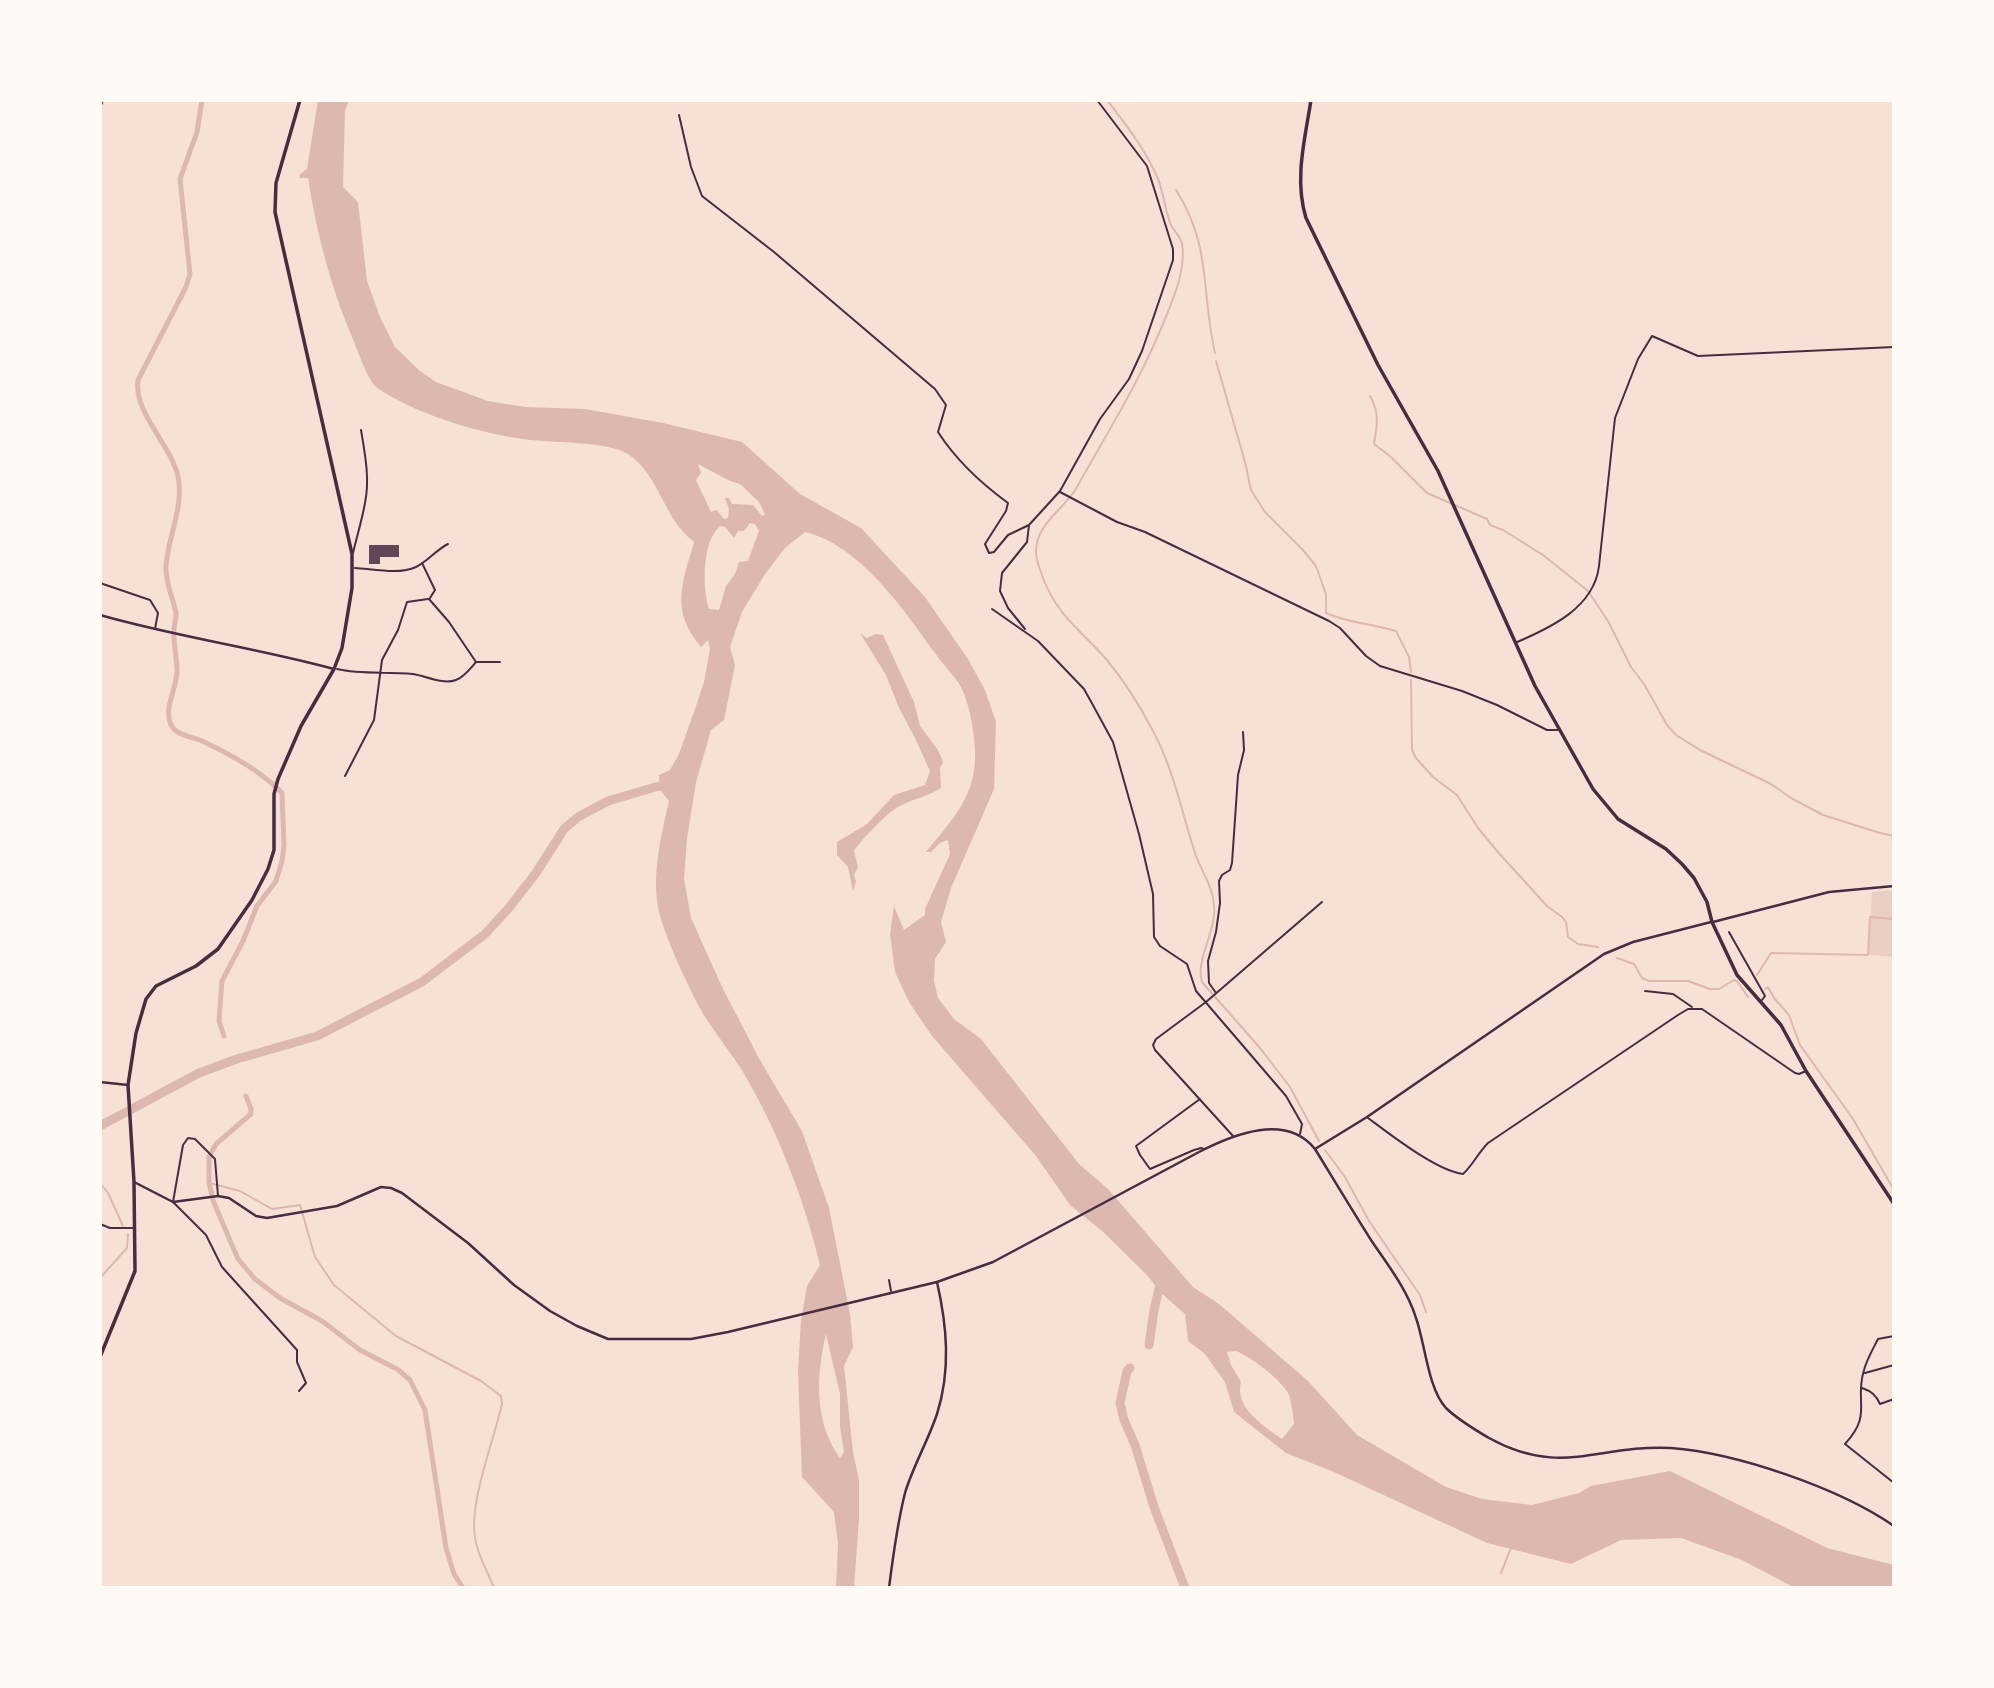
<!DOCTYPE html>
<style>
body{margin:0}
#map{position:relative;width:1994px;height:1688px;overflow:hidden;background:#f7e1d7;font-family:Arial,sans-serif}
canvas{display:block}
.frame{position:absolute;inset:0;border:102px solid #fffaf5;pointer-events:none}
</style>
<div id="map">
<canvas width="1994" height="1688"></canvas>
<div class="frame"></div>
</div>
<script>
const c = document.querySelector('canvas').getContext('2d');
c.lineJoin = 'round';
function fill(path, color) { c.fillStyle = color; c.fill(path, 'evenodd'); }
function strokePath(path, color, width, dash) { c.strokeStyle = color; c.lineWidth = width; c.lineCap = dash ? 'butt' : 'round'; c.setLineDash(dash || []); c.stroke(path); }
const green = new Path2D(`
 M1894,890V957L1868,955L1872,892Z`);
const water = new Path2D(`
 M318,100H349L345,111L343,187L358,202L367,281L380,317L395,347L420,371L436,382L488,401L525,407L585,409L663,423L742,442L800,494L861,528L925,597L968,659L985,690L996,722L994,789L951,888L941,922L946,942L935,959L934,981L938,998L954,1019L981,1039L1079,1164L1108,1189L1193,1287L1219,1304L1308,1381L1357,1435L1446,1487L1482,1499L1532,1505L1579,1493L1591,1486L1670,1471L1827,1548L1894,1565V1588H1795L1742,1560L1681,1538L1621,1540L1571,1564L1487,1543L1334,1472L1286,1453L1234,1412L1225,1382L1204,1353L1188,1341L1185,1314L1161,1293L1147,1275L1102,1231L1070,1205L1036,1156L932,1036L909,1002L895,972L890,934L894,906L904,930L925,915V909L950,854L948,840L940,843L931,852H926C946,827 969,804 974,771C978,750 971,706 961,687C954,675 943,665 935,653C904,610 860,545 805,532L785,548L765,574L742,612L730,647L735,665L724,720L711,730L696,782L687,839L684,879L691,918L723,989L761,1062L802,1131L829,1208L850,1314L853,1347L844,1366L853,1452L859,1480V1519L854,1588H836L838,1544L834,1512L802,1477L798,1372L801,1320L807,1286L820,1265C804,1199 778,1131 743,1072C732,1054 718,1037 707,1020C692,997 665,937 659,912C651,876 661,836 669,801L660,790L659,775L670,770L679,754L696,706L704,682L710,649L708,640L701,647C670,610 682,584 694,542C662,517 661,477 628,454C609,441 548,443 523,439C480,433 430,418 392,397C386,393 379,390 374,385C365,373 360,356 354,342C331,288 317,236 308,178H300L299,175L307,169ZM698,464L730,481L740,484L759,502L765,514L762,516L753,505L732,504L729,498H725L729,509L728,518L724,519L717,510L711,512L696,480L701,473ZM750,523L755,524L759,531L748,561L739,562L735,574L726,586L719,610L709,609C702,588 702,541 720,526L725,527L734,538L738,531H744ZM826,1334L840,1394V1426L844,1452L840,1458C814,1422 816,1376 826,1334ZM1236,1351C1251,1357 1282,1380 1289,1395C1292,1404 1293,1415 1294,1424L1282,1439C1264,1426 1234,1408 1241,1382L1231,1365L1227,1352Z
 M860,633L867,638L875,634L883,635L914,702L920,726L938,750L943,762L940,768L941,788C927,797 912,799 898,807C889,811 859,842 854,851L858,867L854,875L856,881L853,892L848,867L837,855V842L867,824L894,795L925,785L930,771L915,738L899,708L886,675Z`);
const stream = new Path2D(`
 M1107,100C1126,125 1146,150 1158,179C1164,194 1165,211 1171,225C1174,231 1180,236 1182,243C1186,267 1176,292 1167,314C1142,378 1110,428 1077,487C1064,510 1036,523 1036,552C1036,561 1040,569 1043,578C1058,617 1081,630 1107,660C1125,682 1140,706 1153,731C1174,770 1182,814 1196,856C1202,872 1213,887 1214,905C1217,929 1195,961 1202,982L1260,1048L1290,1087L1319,1141
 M1176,190C1212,246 1201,293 1215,353
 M1216,361L1245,462L1251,490L1265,512L1303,550L1316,566L1326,594V613C1348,623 1373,624 1396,631L1409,657L1411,672
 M1370,396C1380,414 1377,425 1374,444L1391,457L1427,493L1487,519L1490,525L1503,530L1543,555L1588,591L1608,621L1631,667L1644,684L1667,725L1676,735L1700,750L1771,784L1791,798L1823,815L1880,833L1894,836
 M1411,680L1412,750L1416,758L1433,777L1457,795L1478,828L1497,851L1547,906L1562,917L1566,922L1568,937L1578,944L1598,947
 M1617,958L1634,964L1642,978L1649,981H1688L1710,989H1719L1734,980L1737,981L1748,997
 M1757,975L1771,953L1868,955L1870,917L1894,919
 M1765,989L1768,987L1774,998L1789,1015L1800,1045L1853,1119L1894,1190
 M1325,1150L1345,1177L1369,1221L1420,1295L1426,1312
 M100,1183L108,1193L123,1226
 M209,1183L240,1191L272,1209L300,1205L315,1257L334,1285L396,1336L481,1381L501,1396L502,1404C494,1440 469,1502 475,1537C477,1556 488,1571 494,1588
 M100,1278L127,1248L128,1234
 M1501,1573L1511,1548`);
const canal = new Path2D(`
 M202,100L197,132L180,179L190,274L186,287L138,380C133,415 175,447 179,482C182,511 168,538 166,566C165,583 173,597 176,613C176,619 175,623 174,629C173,643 177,657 177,671C177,689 161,712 173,728C179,736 194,737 202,741C230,754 261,771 282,793L284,845L282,861L276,881L257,906L243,941L222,981L219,1021L224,1036
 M246,1096L251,1109V1114L216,1144L209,1157V1183L214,1203L238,1259L255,1279L280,1298L322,1321L360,1350L397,1369L410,1380L425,1410L446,1548L454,1574L463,1588`);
const river = new Path2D(`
 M100,1126L199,1073L237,1059L317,1036L422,982L485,934L508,909L536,873L564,829L578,817L608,801L669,783
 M1149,1345L1154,1310L1161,1280
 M1130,1368L1127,1371L1120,1403L1124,1420L1135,1445L1154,1507L1185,1588`);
const building = new Path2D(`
 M369,545H399V557H380V564H369Z`);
const minor = new Path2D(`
 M100,108L103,100
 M679,115L691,167L702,196L774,252L935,389L946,405L938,432C956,460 982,484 1008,503L1006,511L985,544L989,553L994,552L1008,535L1029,525
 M1060,492L1117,522L1145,532L1329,621L1340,628L1366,656L1380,666L1462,691L1497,705L1547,730H1558
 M353,553C357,536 362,520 365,503C370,479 365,454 361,430
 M422,563L435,590L430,598
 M355,568C373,569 399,575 416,567C428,561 436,550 448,544
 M100,583L150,600L158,613L155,629
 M992,609L1038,641L1084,689L1094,707L1113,742L1139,834L1153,894L1154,937L1160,946L1187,964L1196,991L1286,1096L1302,1124L1300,1134
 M1025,629L1008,608L1000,591L1002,573L1027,542L1029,525L1060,491L1100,419L1129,379L1142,351L1173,260V249L1147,166L1097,100
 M1515,643C1550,628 1594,608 1599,566L1615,418L1638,359L1652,336L1698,356L1894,347
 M477,662H500
 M337,669C362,675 387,671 413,674C426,676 443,685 456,680C464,677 470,669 476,662L449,622L429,599
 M345,776L374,720L382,660L398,630L407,602L428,599
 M1729,932L1765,996L1762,1000
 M1645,991L1673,994L1692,1007
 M1216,993L1209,983L1208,961L1216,932L1220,903L1219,881L1222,875L1230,870L1232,863L1238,775L1244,750L1243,732
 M1200,1099L1136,1146L1140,1155L1150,1169L1194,1150L1201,1148L1204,1149
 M1368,1118C1391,1135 1437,1171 1463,1174C1473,1165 1478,1153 1488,1143L1678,1015L1688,1009H1702L1795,1073L1799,1074L1806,1071
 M1233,1136L1155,1050L1153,1045L1156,1039L1206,1002L1322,902
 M218,1196L215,1159L195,1139L188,1138L183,1145L173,1202L206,1235L222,1267L297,1350V1362L306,1383L299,1391
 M100,1224L110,1228H133
 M889,1280L891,1291
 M1894,1336L1878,1339C1873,1349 1867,1359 1864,1370C1854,1402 1873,1414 1845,1444L1894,1483
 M1865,1373L1894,1365
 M1862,1388C1871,1391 1876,1395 1880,1404L1894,1399`);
const tertiary = new Path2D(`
 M1713,922L1829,892L1894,886
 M100,1082L128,1085
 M1315,1149C1334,1180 1352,1210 1371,1240C1387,1264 1407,1289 1416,1318C1425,1343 1428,1389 1446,1408C1458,1420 1474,1429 1489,1438C1561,1478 1599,1444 1671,1448C1737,1453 1839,1488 1894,1526
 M889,1588C893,1556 897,1525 905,1493C913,1466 928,1441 937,1414C951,1370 947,1326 937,1282`);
const secondary = new Path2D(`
 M100,615C177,637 257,648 334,669
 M134,1182L173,1202L218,1196L229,1198L256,1216L267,1218L337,1206L381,1187L391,1188L402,1193L468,1243L514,1285L550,1311L577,1326L608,1339H691L728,1332L937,1282L993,1262L1199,1152C1234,1134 1286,1113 1315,1149L1367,1117L1604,954L1633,942L1711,922`);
const primary = new Path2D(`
 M100,1357L135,1271L134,1182L128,1085L136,1033L146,999L156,986L196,966L218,949L252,900L268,869L274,850V794L278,779L301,726L334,669L342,648L352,588V554L275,212L276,183L300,100`);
const trunk = new Path2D(`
 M1311,100C1305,139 1294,179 1306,218L1378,365L1438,471L1535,686L1593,789L1618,819L1666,849L1682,864L1694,878L1707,902L1712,922L1737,975L1781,1025L1806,1071L1894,1204`);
fill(green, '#ebcfc5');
fill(water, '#dcb8b0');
strokePath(stream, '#dcb8b0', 2);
strokePath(canal, '#dcb8b0', 5);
strokePath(river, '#dcb8b0', 9);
fill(building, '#644757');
strokePath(minor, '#4a2c40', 2);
strokePath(tertiary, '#4a2c40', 2.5);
strokePath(secondary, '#4a2c40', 2.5);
strokePath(primary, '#4a2c40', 3.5);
strokePath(trunk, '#4a2c40', 3.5);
</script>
